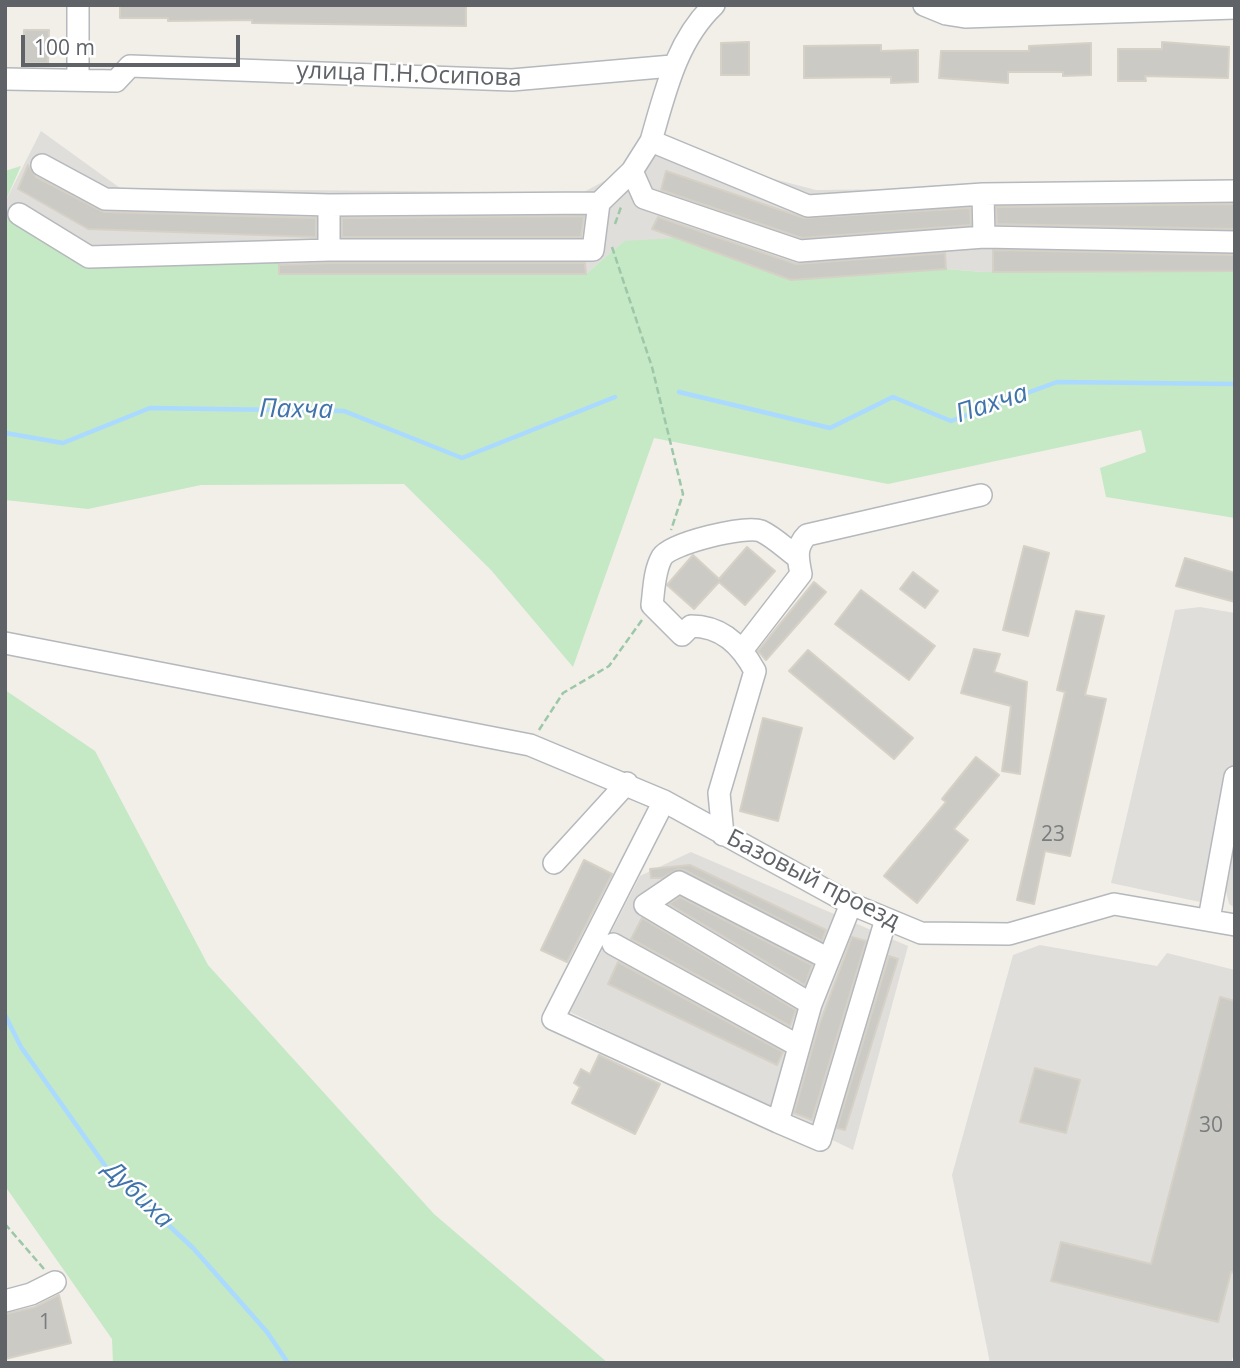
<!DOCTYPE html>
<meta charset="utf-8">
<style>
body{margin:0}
#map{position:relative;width:1240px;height:1368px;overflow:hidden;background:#f1efe8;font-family:"Open Sans",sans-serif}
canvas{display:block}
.frame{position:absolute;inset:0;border:7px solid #5f6368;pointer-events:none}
.scale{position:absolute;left:21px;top:35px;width:219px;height:32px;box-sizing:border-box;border:4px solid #5f6368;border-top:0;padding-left:9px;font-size:21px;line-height:24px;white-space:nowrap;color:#5f6368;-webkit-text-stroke:5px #fff;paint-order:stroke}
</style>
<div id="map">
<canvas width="1240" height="1368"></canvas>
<div class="frame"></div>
<div class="scale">100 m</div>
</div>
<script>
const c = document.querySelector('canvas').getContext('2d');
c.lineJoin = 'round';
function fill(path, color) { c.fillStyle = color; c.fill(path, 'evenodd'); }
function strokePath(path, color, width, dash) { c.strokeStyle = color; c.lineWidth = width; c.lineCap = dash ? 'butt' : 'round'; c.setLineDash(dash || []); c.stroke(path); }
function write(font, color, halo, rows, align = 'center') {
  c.font = font + ' "Open Sans",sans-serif'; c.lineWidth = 5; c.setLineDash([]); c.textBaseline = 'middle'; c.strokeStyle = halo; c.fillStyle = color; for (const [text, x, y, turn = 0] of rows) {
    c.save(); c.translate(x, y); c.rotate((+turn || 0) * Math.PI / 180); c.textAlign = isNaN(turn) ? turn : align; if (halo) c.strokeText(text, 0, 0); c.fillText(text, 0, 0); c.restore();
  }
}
const industrial = new Path2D(`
 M41,131L120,188L582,193L662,150L816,190L1235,186V271L982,272L946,269L791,280L624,241L586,274H279L280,260L83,263L5,213V202Z
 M1200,607L1235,613V908L1229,904L1226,891L1204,889L1200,902L1111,883L1175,610Z
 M691,852L908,946L853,1150L570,1012L640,876Z
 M1040,945L1157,966L1167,953L1235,970V1350L1231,1363H990L952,1175L1013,955Z`);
const green = new Path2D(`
 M21,166L5,202V171Z
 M5,213L83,263L280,260V274H586L624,241L676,238L791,280L946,269L982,272L1235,271V518L1106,497L1100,468L1146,452L1141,430L888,484L654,438L573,667L491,570L404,484L201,485L88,509L5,500Z
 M5,690L95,751L208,965L434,1214L608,1363H113L112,1339L5,1186Z`);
const stream = new Path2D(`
 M679,392L830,428L893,397L951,421L1057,382L1235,384
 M5,433L63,443L150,408L344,411L462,458L615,397
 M5,1015L21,1047L106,1167L193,1248L267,1332L288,1363`);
const building = new Path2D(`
 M120,5H466V26L252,23V20L168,21V18H120Z
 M24,30H49L48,63H23Z
 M749,42V75H721V43Z
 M1162,42L1229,47L1228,78L1145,76L1146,81H1118V49H1162Z
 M1091,43V75L1063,76V72H1008V83L939,78L941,51H1029V46Z
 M881,45V51L918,50V82L891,83V77L804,78V46Z
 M28,165L36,177L104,212L316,218V237L88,229L18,189Z
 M666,171L804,218L970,208L971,225L802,238L661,190Z
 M1235,204V229L997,224L996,207Z
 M584,216L581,237H342V218Z
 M658,217L796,264L945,253L946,269L791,280L652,229Z
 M993,250L1235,255V271L993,272Z
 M329,263H585L586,274H279V265Z
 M1024,546L1049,553L1028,636L1003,630Z
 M747,547L775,571L745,605L719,582L694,609L667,585L693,555L719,579Z
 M1185,558L1235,573V602L1176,586Z
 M913,572L938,591L925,608L900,589Z
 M814,582L826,592L766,660L758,651Z
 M861,590L935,646L909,680L835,624Z
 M1076,611L1104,616L1085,695L1106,699L1070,856L1045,851L1034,904L1017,900L1065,692L1057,690Z
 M974,649L1000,654L994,672L1027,682L1020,774L1002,771L1011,706L961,693Z
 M808,650L913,738L894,759L789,671Z
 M763,718L802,728L778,821L740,811Z
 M976,757L999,775L954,829L968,840L917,903L884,876L946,802L942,799Z
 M584,860L612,874L567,962L541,950Z
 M690,865L826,930L822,941L684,870L678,869L662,878H651L650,869Z
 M680,897L812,965L805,985L669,904Z
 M642,918L796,1010L790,1026L631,939Z
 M852,937L866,941L812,1120L794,1113L818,1028Z
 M889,956L898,959L845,1130L837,1128Z
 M618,962L783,1052L777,1065L608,984Z
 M1220,997L1235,1001V1273L1231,1272L1218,1322L1051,1281L1061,1242L1151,1264Z
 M599,1055L660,1084L635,1134L572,1103L580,1087L574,1083L581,1069L590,1074Z
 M1035,1068L1080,1080L1066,1133L1020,1122Z
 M59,1295L71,1343L5,1359V1314L35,1307Z`);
const path = new Path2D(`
 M615,224L621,207
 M612,247L652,367L683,494L671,530
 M539,730L563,693L609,666L642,620
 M5,1224L44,1269`);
const minor = new Path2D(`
 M78,5V78
 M714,5C676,41 665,93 651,141L808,206L983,194L1235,191
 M924,5L946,14L965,17L1235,8
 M5,79L116,81L130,66L512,80L672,66
 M42,165L105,199L329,205L599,203L632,171L651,141
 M632,171L644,198L800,251L984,237L1235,242
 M983,194L984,237
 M19,214L89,257L329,250H593L599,203
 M329,250V205
 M5,643L530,745L664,801L851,904L921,933L1009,934L1114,904L1235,925
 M743,649L801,574C798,559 795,547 807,535L981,495
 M664,801L553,1019L778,1122L811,1004L851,904
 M723,835L719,793L755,671C741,645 722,626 691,626L682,635L652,605C654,590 654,571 662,557C671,543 746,525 761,531C774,537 786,549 797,557
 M554,863L627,783
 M1209,919L1235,777
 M613,944L797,1045
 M811,1004L645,905L679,882L827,958
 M778,1122L820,1140L886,919
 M5,1301L31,1294L55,1282`);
const numberNames = [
 ["23",1053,835],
 ["30",1211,1126],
 ["1",45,1323]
];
const streetNames = [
 ["улица П.Н.Осипова",409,75,2],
 ["Базовый проезд",813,880,27]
];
const waterNames = [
 ["Пахча",992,404,-18],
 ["Пахча",296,410,1],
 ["Дубиха",138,1195,44]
];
fill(industrial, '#e0deda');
fill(green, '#c5e8c5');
strokePath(stream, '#aadaff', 4.5);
fill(building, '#cccac5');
strokePath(building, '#d6d1c6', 2);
strokePath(minor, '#b5b8bc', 24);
strokePath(path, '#9cc7a9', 2.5, [7, 3.5]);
strokePath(minor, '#fff', 21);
write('21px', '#7a7d7f', null, numberNames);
write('24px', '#5f6368', '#fff', streetNames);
write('italic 26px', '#4174aa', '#fff', waterNames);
</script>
